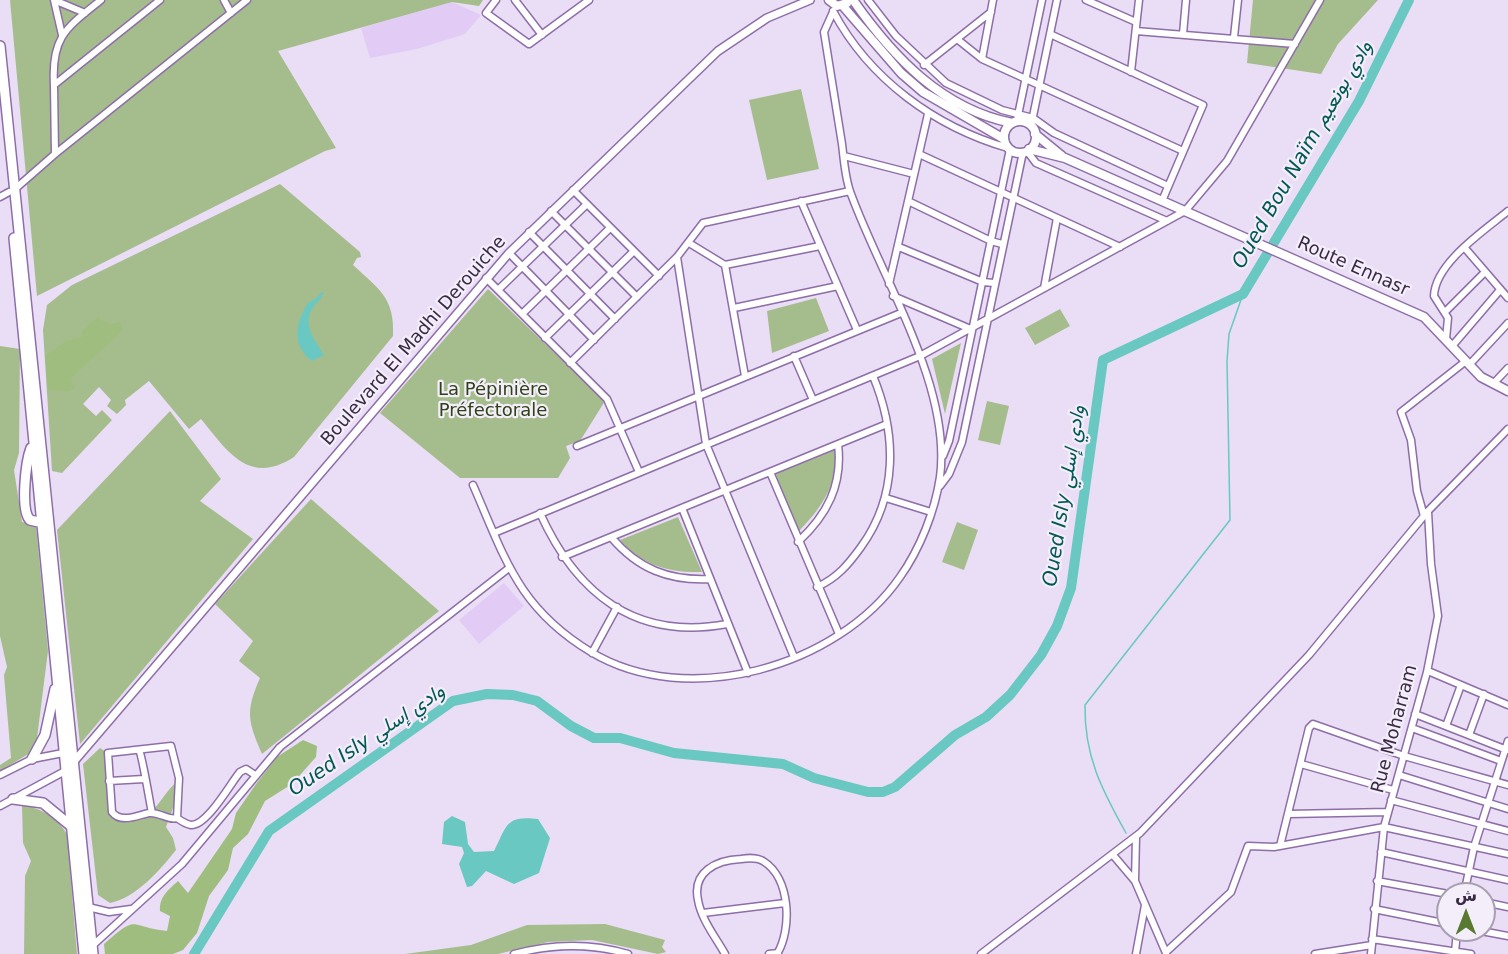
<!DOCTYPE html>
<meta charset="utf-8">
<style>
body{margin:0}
#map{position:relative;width:1508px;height:954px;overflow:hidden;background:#eaddf6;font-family:"DejaVu Sans",Vazirmatn,sans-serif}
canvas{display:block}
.north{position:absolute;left:1436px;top:882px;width:60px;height:60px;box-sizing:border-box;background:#f4edfa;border:2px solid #a99fb1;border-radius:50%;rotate:0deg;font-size:16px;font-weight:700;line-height:24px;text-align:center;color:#382a43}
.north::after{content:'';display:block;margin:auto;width:21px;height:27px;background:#597930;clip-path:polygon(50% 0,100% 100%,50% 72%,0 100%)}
</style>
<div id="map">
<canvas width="1508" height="954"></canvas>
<div class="north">ش</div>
</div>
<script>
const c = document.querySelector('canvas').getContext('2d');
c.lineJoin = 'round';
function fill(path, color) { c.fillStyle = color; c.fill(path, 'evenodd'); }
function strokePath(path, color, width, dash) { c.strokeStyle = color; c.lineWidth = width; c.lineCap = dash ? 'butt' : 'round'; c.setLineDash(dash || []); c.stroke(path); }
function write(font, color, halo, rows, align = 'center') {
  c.font = font + ' "DejaVu Sans",Vazirmatn,sans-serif'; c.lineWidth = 4.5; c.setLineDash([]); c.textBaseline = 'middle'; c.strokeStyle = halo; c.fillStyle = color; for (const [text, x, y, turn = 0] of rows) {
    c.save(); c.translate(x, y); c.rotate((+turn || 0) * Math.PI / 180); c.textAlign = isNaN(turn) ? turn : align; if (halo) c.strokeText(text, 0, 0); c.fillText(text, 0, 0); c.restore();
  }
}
const built = new Path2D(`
 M452,2L481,15L465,34L417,49L370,58L361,28Z
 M504,583L524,606L479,644L459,620Z`);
const green = new Path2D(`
 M10,0H483L479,6L452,2L278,51L336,148L325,151L37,296Z
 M1253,0H1378L1338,44L1321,74L1247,63Z
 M801,89L819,169L767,180L749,100Z
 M280,184L360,252L361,257L357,258L353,265C379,289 395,298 393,336L294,457C249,486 228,452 201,419L189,429L149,381L125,400L126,405L117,414L107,406L111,400L99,387L83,404L96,416L102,410L112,420L62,473L52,471L43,330L47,305L72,285Z
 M488,289L605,401L580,441L566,446L570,458L558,478H460L380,413Z
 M816,298L829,331L772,353L767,311Z
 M1060,309L1070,326L1035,345L1025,328Z
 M961,343L945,414L932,359Z
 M0,346L20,349L19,453L14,470L22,522L36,525L48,651L37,738L30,753L0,771V765L11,758L4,675L7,667L0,636Z
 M987,401L1009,406L1000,445L978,440Z
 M170,411L221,479L200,501L253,539L80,744L57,530Z
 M835,450C839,486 819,511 795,535L776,474Z
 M311,499L439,611L262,754C248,721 245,712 260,678L239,661L253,641L215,604Z
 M678,517L702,572C670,573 641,565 620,540Z
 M957,522L978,530L964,570L942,562Z
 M100,748L106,752V774L111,779V809L116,818C157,821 152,807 176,782L178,794L166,827L173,838L176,850C160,870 136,898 110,903L98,895L83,764Z
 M22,805C42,809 56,816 67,834L77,954H24L25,876L31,861L23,843Z
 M605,924L665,940L662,947L666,952L658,954L592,940L548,942L498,954H405L471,945L527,925Z`);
const forest = new Path2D(`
 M99,316L100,320L110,324L120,322L122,329L117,336L70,379L74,388L69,391L48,390L45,356L66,341L82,337V331Z
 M303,740L317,746L316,757L292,784L265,801L248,834L233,848L228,870L209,896L197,933L183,950L173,954H105L104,944C140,913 127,927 167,931L170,916L160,911C159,897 168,890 178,881L188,893L232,829L236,813L256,784L277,757Z`);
const water = new Path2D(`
 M322,292L324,293C321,299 315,304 312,309C302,325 316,342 324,355L312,361C290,345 296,321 309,302L314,300Z
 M452,816L465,822L468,844L474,852L494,851C507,826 505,815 538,819L550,838L539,873L514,884L486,871L472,886L467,887L459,864L464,853L462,847L442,844L444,822Z`);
const stream = new Path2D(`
 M1126,833C1102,790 1084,756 1085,705L1230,520L1227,361L1229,334L1243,294`);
const river = new Path2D(`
 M194,954L269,831L453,701L487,694L513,695L537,701L571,726L594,738H620L674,753L783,764L814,778L868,792H883L895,787L955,735L986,717L1010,695L1041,655L1057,626L1071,588L1103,360L1243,294L1359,101L1409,0`);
const minor = new Path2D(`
 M54,0L62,35
 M54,0L85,13
 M224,0L231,13
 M496,0L486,13L529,44L589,0
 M515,0L542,35
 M868,0L896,36L946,83L1002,110L1033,118L1054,133L1168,186
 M1086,0L1136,22
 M833,11C869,79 935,127 1008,148
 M1136,31L1295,44
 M1050,34L1203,105L1162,201
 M1183,34L1186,0
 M1234,37L1238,0
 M957,39L982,59L1183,151
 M982,59L993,0
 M924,65L991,12
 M1131,72L1139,0
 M54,85C51,37 66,28 101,0
 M1017,120L1042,0
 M1031,126L1057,0
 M1027,151L1036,163L1167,221
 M55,154L54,85L160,0
 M919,154L1120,247
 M844,156L914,174
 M15,189L55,154L247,0
 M573,190L659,276
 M0,197L9,192
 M801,201L857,330
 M908,201L991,241L1002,244
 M551,211L637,297
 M529,232L615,319
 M689,243L725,265L745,376
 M899,247L983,282L994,283
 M1464,247L1508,298
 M509,253L594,340
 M677,257L706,444L794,657
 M725,265L820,246
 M486,278L607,399L639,472
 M889,284L928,114
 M1044,288L1057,218
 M498,290L587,204
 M893,296L968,328
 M734,308L838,286
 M1445,312L1485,272
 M522,314L610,228
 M545,338L634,251
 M1446,339L1448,318L1434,296C1435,263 1485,230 1508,211
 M1453,345L1500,290
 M794,356L813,400
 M570,363L677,257L703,223L850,191
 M1470,364L1508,323
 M1493,384L1508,368
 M577,446L901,313
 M943,456L949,441L1010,149
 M770,472L839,634
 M473,485C505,558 518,608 591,652C687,710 838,667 900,577C920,549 935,511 940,477C952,387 882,279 851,194C845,179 844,160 842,144C836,107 830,69 824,32L833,12
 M940,486L949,474L962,442L1023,152
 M886,498L931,512
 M682,508L748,673
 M540,513C576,593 635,641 727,624
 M1424,516L1417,491L1411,440L1401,412L1466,361
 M494,533L920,356L1185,211L1227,161L1320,0
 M611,537C638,569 669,581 710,579
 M798,542C827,515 843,485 838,444
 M562,557L887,424
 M817,587C837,578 848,565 861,547C898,496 897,434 873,376
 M592,653L617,607
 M1428,671L1508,705
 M1415,714L1507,750
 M1446,726L1461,685
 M1412,728L1501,761
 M1469,735L1484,694
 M139,750C142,754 150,804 152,813
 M1301,764L1393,790
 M0,775L32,759L63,753
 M1399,775L1508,809
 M109,781L144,779
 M1391,800L1508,831
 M0,806L65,771
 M1289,814L1388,812
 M177,818L179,778L171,746L108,753L112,812C121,824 138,815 149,813C160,812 169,821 177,818C181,821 186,824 191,825C207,826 230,784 240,772L246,769L255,775
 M1280,846L1309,728L1313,724L1404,756L1508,785
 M1381,852L1508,880
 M1113,855L1135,881L1166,953
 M1135,881L1136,837
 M1377,881L1448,894
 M1464,894L1474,847L1508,741
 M1484,902L1508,907
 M88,907L109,912L131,909
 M1374,909L1448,924
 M703,913L785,903
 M1476,930L1508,936
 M1372,939L1471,954
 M92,946L182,864L280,747L509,568
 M1166,952L1231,892L1248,846L1274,847L1384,827L1508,854
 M1455,953L1457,930
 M514,954C551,944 591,943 628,954
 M725,954C716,938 701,919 698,900C692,872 716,860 741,859C748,858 756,857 763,861C791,878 792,930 777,954
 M769,954L778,953
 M981,954L1140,833L1309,655L1428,511L1508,429
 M1136,954L1145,905
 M1315,954L1372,945
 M1371,954L1384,827L1427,672L1438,616L1431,564L1428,512`);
const tertiary = new Path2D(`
 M71,765L509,253L718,51L767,18L810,0`);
const secondary = new Path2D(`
 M829,0L837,6L847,3
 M853,0C893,57 942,109 1012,123
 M842,5L901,73L923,92L1004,139
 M1004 137a16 16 0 1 1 32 0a16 16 0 1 1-32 0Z
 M1035,134L1062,156
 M1029,149L1065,158L1424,317L1481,377L1508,391`);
const primary = new Path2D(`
 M0,46L93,954
 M14,238L84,954
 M31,448C26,461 20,510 30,520L43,523
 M32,759L45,735L55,689
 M13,799L43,803L71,826`);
const streetNames = [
 ["Route Ennasr",1353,267,24],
 ["Boulevard El Madhi Derouiche",414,341,-49],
 ["Rue Moharram",1395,729,-75]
];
const parkNames = [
 ["La Pépinière",493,390],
 ["Préfectorale",493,411]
];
const waterNames = [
 ["Oued Bou Naïm وادي بونعيم",1303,155,-60],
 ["Oued Isly وادي إسلي",1065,496,-81],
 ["Oued Isly وادي إسلي",367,741,-34]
];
fill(built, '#e2ccf5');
fill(green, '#a5bd8c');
fill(forest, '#9fbd7f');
fill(water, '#69c8c1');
strokePath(stream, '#69c8c1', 1.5);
strokePath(river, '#69c8c1', 10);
strokePath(minor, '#8e6ea8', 9);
strokePath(tertiary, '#8e6ea8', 10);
strokePath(secondary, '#8e6ea8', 11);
strokePath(primary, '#8e6ea8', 12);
strokePath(minor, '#fff', 6);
strokePath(tertiary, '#fff', 7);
strokePath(secondary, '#fff', 8);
strokePath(primary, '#fff', 9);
write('18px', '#382a43', '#f4edfa', streetNames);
write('18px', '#2e4215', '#f4edfa', parkNames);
write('italic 20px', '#005854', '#f4edfa', waterNames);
</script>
